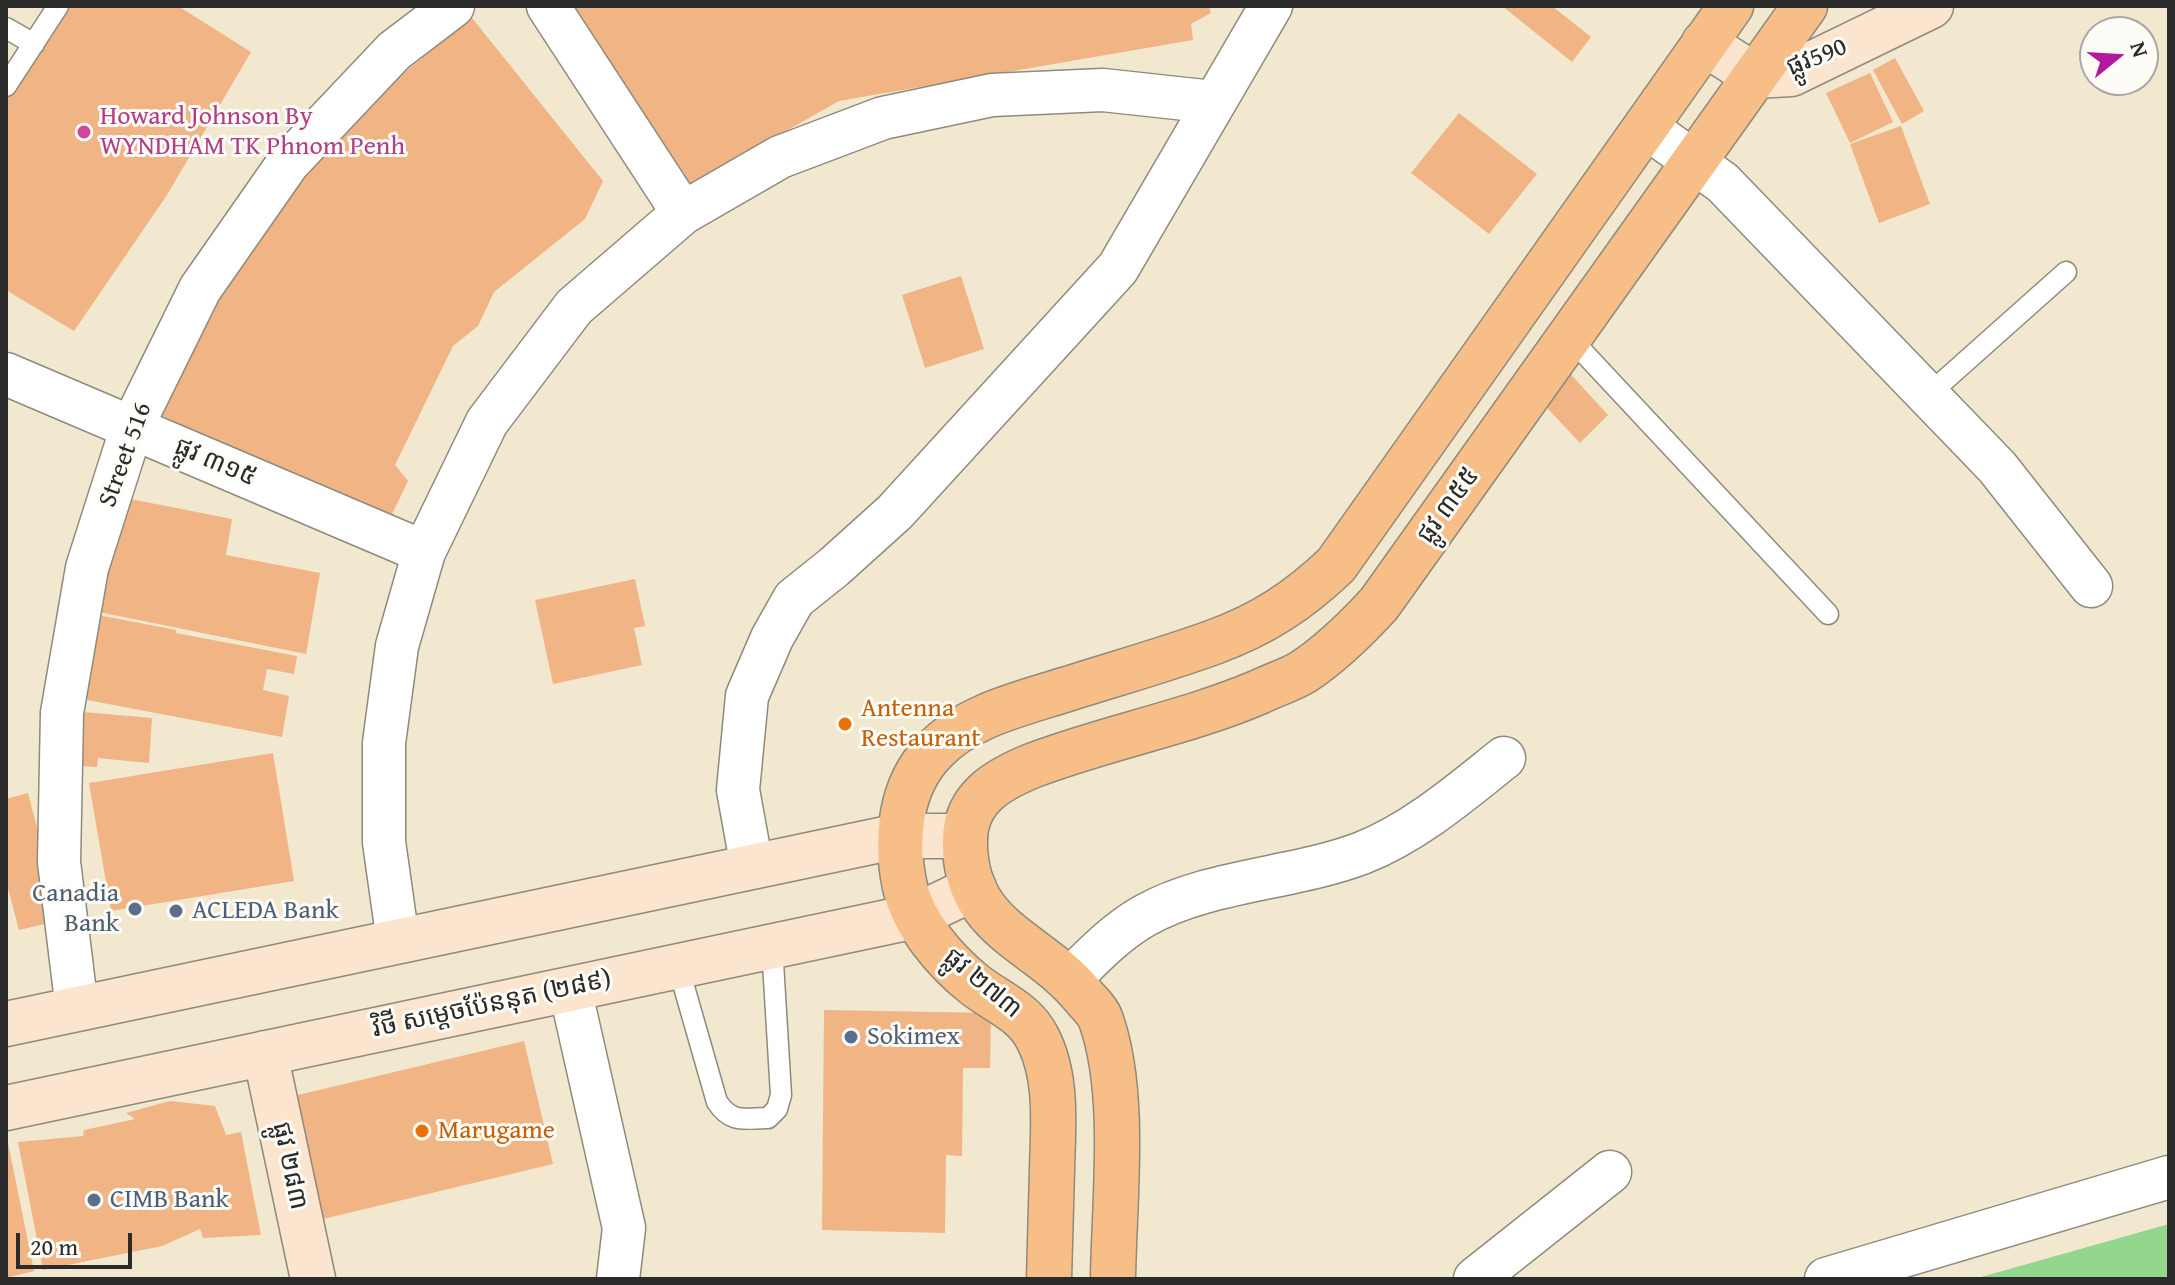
<!DOCTYPE html>
<meta charset="utf-8">
<style>
body{margin:0}
#map{position:relative;width:2175px;height:1285px;overflow:hidden;background:#f2e8cf;font-family:"Gentium Book Plus",serif}
canvas{display:block}
.frame{position:absolute;inset:0;border:8px solid #2b2b2b;pointer-events:none}
.north{position:absolute;left:2079px;top:16px;width:80px;height:80px;box-sizing:border-box;background:#fdfcf7;border:2px solid #a9a8a5;border-radius:50%;rotate:72deg;font-size:22px;font-weight:700;line-height:32px;text-align:center;color:#2b2b2b}
.north::after{content:'';display:block;margin:auto;width:28px;height:36px;background:#b5179e;clip-path:polygon(50% 0,100% 100%,50% 72%,0 100%)}
.scale{position:absolute;left:16px;top:1233px;width:116px;height:36px;box-sizing:border-box;border:4px solid #2b2b2b;border-top:0;padding-left:10px;font-size:24px;line-height:28px;white-space:nowrap;color:#2b2b2b;-webkit-text-stroke:6px #fdfcf7;paint-order:stroke}
</style>
<div id="map">
<canvas width="2175" height="1285"></canvas>
<div class="frame"></div>
<div class="north">N</div>
<div class="scale">20 m</div>
</div>
<script>
const c = document.querySelector('canvas').getContext('2d');
c.lineJoin = 'round';
function fill(path, color) { c.fillStyle = color; c.fill(path, 'evenodd'); }
function strokePath(path, color, width, dash) { c.strokeStyle = color; c.lineWidth = width; c.lineCap = dash ? 'butt' : 'round'; c.setLineDash(dash || []); c.stroke(path); }
function write(font, color, halo, rows, align = 'center') {
  c.font = font + ' "Gentium Book Plus","Noto Sans Khmer",serif'; c.lineWidth = 6; c.setLineDash([]); c.textBaseline = 'middle'; c.strokeStyle = halo; c.fillStyle = color; for (const [text, x, y, turn = 0] of rows) {
    c.save(); c.translate(x, y); c.rotate((+turn || 0) * Math.PI / 180); c.textAlign = isNaN(turn) ? turn : align; if (halo) c.strokeText(text, 0, 0); c.fillText(text, 0, 0); c.restore();
  }
}
const green = new Path2D(`
 M2169,1224V1279H1974Z`);
const building = new Path2D(`
 M71,6H178L251,52L167,195L74,331L6,290V100Z
 M568,6H1209L1211,13L1191,24L1193,40L839,101L687,187Z
 M1502,6H1552L1591,37L1572,62Z
 M472,18L603,181L585,219L494,292L478,326L453,346L395,465L408,481L384,531L146,407L292,163Z
 M1895,58L1924,111L1902,124L1873,70Z
 M1870,73L1893,122L1850,143L1826,93Z
 M1459,113L1537,174L1489,234L1411,173Z
 M1901,126L1930,204L1879,223L1850,144Z
 M961,276L984,349L925,368L902,295Z
 M1565,368L1608,415L1580,443L1536,396Z
 M110,495L232,519L226,555L320,573L306,654L89,610Z
 M635,579L645,626L634,628L642,665L553,684L535,600Z
 M98,615L176,630V633L297,656L294,674L267,669L263,690L289,696L282,737L82,699Z
 M83,712L152,718L149,763L98,758L97,767L78,766Z
 M273,753L294,881L111,911L89,783Z
 M28,793L61,920L19,930L6,881V799Z
 M824,1010L991,1013L990,1068H963L962,1156L946,1155L945,1233L822,1230Z
 M524,1041L553,1164L319,1220L290,1097Z
 M170,1101L215,1106L226,1135L241,1132L261,1235L203,1238L200,1229L162,1246L43,1270L18,1142L83,1136L84,1130L135,1119L126,1113Z
 M6,1133L34,1271L6,1278Z`);
const lane = new Path2D(`
 M6,28L34,44
 M6,86L58,6
 M1570,338L1828,614
 M1928,395L2066,272
 M678,966L717,1102C732,1124 744,1118 768,1118L777,1109L781,1095L772,946`);
const street = new Path2D(`
 M548,6L683,213
 M1646,127L1723,183L1997,467L2091,586
 M6,374L424,552
 M752,867L738,790L747,696L772,638L794,599L834,567L895,512L1118,268L1271,6
 M398,941L384,842V743L397,646L424,552L487,422L574,307L683,213L780,157L883,118L992,95L1103,90L1213,102
 M1070,979C1093,956 1116,932 1144,916C1207,880 1294,879 1362,853C1415,832 1460,793 1504,758
 M570,989L624,1228L618,1279
 M77,1009L59,862L62,713L87,568L132,427L200,289L288,163L394,51L453,6
 M1475,1279L1610,1172
 M1826,1279L2169,1177`);
const secondary = new Path2D(`
 M1704,43L1755,76L1791,74L1931,6
 M6,1024L899,836H965
 M265,1053L313,1279
 M6,1108L916,916L974,888`);
const primary = new Path2D(`
 M1049,1279C1050,1243 1051,1206 1052,1170C1053,1127 1058,1078 1038,1039C1025,1012 997,1002 975,985C945,961 914,925 905,887C895,841 899,787 934,751C967,716 1020,704 1064,690C1114,674 1165,660 1214,642C1263,624 1298,601 1336,565L1731,6
 M1113,1279C1114,1201 1127,1094 1101,1020C1098,1011 1089,1003 1083,996C1037,939 963,930 965,839C966,797 999,779 1034,765C1108,737 1186,723 1259,692C1273,685 1290,680 1303,672C1332,653 1356,629 1379,604L1805,6`);
const markers = [
 [84,132,8,"#d1479c"],
 [845,724,8,"#e8710a"],
 [135,909,8,"#5c6f8a"],
 [176,911,8,"#5c6f8a"],
 [851,1037,8,"#5c6f8a"],
 [422,1131,8,"#e8710a"],
 [94,1200,8,"#5c6f8a"]
];
const streetNames = [
 ["ផ្លូវ590",1817,58,-22],
 ["Street 516",126,455,-70],
 ["ផ្លូវ ៣១៥",215,463,23],
 ["ផ្លូវ ៣៥៥",1449,506,-54],
 ["ផ្លូវ ២៧៣",982,984,40],
 ["វិថី សម្តេចប៉ែននុត (២៨៩)",492,1005,-12],
 ["ផ្លូវ ២៨៣",289,1166,78]
];
const hotelNames = [
 ["Howard Johnson By",100,117],
 ["WYNDHAM TK Phnom Penh",100,147]
];
const foodNames = [
 ["Antenna",861,709],
 ["Restaurant",861,739],
 ["Marugame",438,1131]
];
const serviceNames = [
 ["Canadia",119,894,"right"],
 ["Bank",119,924,"right"],
 ["ACLEDA Bank",192,911],
 ["Sokimex",867,1037],
 ["CIMB Bank",110,1200]
];
fill(green, '#93d78f');
fill(building, '#f0b485');
strokePath(lane, '#8e8a7d', 23);
strokePath(street, '#8e8a7d', 45);
strokePath(secondary, '#8e8a7d', 47);
strokePath(primary, '#8e8a7d', 47);
strokePath(lane, '#fff', 20);
strokePath(street, '#fff', 42);
strokePath(secondary, '#fce5cf', 44);
strokePath(primary, '#f7be87', 44);
for (const [x, y, r, color] of markers) { const dot = new Path2D(); dot.arc(x, y, r, 0, 2 * Math.PI); c.fillStyle = color; c.fill(dot); strokePath(dot, '#fdfcf7', 3); }
write('26px', '#2b2b2b', '#fdfcf7', streetNames);
write('26px', '#b23c85', '#fdfcf7', hotelNames, 'left');
write('26px', '#c56008', '#fdfcf7', foodNames, 'left');
write('26px', '#4e5e75', '#fdfcf7', serviceNames, 'left');
</script>
